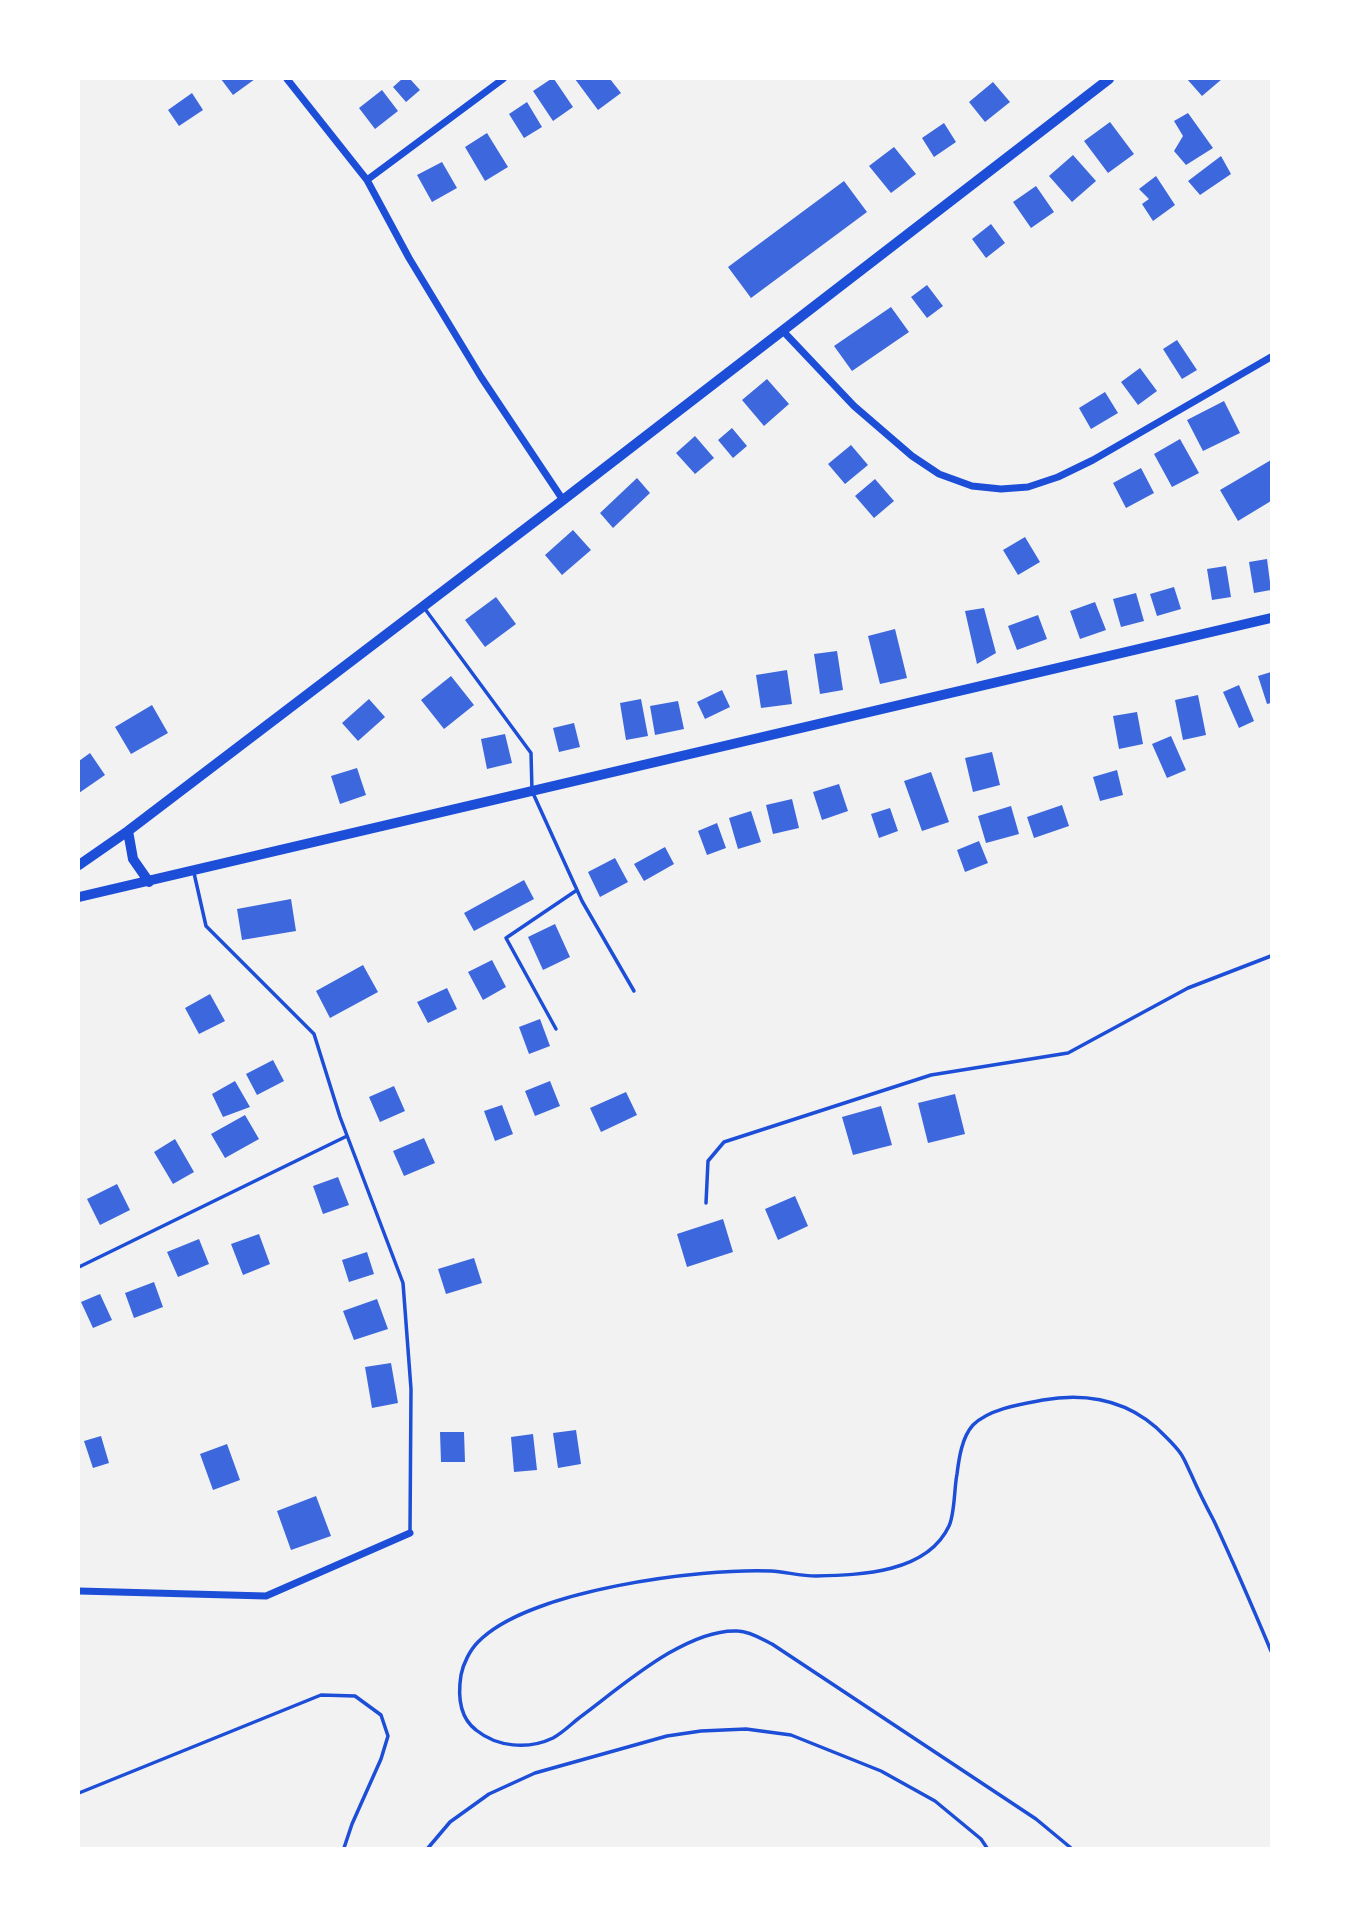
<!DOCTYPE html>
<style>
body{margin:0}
#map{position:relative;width:1350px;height:1927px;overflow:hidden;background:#f2f2f2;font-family:"Sofia Sans Condensed",sans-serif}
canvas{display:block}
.frame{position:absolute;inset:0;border:80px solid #fff;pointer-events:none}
</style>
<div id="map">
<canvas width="1350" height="1927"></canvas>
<div class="frame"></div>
</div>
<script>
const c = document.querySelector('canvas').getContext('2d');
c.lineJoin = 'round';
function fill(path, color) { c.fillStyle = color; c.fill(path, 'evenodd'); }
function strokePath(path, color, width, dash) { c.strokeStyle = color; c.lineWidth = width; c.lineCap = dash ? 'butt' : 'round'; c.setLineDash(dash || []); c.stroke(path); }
const building = new Path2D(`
 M221,79H255L233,95Z
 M402,79H410L420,90L406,102L393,87Z
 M551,79H554L573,107L553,121L533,91Z
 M575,79H610L621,93L598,110Z
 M1187,79H1222L1202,96Z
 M993,82L1010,102L985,122L969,102Z
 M382,90L398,111L375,129L359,108Z
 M192,93L203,110L179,126L168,110Z
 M527,102L542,127L524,138L509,114Z
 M1188,113L1213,148L1186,165L1174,151L1183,136L1174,121Z
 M1110,122L1134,154L1108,173L1084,141Z
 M944,123L956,142L934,157L922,138Z
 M487,133L508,167L485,181L465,147Z
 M894,147L916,174L891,193L869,166Z
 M1073,155L1096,181L1072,202L1049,176Z
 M1221,156L1231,174L1200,195L1188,181Z
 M442,162L457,188L432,202L417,175Z
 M1156,176L1175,205L1153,221L1142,204L1149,199L1139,189Z
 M844,181L867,212L751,298L728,267Z
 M1036,186L1054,212L1031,228L1013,202Z
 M991,224L1005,243L986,258L972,239Z
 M927,285L943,306L927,318L911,297Z
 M891,307L909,332L852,371L834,346Z
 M1177,340L1197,370L1182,379L1163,349Z
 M1140,368L1157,391L1138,405L1121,382Z
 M767,379L789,404L764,426L742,400Z
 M1105,392L1118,413L1091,429L1079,408Z
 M1224,401L1240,433L1203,451L1187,420Z
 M732,428L747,446L733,458L718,440Z
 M695,436L714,458L695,474L676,453Z
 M1180,439L1199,473L1172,487L1154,454Z
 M851,445L868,465L845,484L828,464Z
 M1271,460V501L1238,521L1220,490Z
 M1141,468L1154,493L1126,508L1113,483Z
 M637,478L650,493L613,528L600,513Z
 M875,479L894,501L874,518L855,496Z
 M573,530L591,550L562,575L545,555Z
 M1025,537L1040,562L1018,575L1003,550Z
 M1267,559L1271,590L1254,593L1249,562Z
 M1226,566L1231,597L1212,600L1207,569Z
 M1174,587L1181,609L1157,616L1150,594Z
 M1136,593L1144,621L1121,627L1113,599Z
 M496,597L516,624L485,647L465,620Z
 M1095,602L1106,630L1080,639L1070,611Z
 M984,608L996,653L977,664L965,611Z
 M1038,615L1047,639L1017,650L1008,626Z
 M895,629L907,678L880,684L868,636Z
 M837,651L843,690L820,694L814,654Z
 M787,670L792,704L761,708L756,675Z
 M1271,672V703L1267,704L1258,676Z
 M451,676L474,705L444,729L421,700Z
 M1239,685L1254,721L1239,728L1223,692Z
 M722,690L730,707L705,719L697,702Z
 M1198,695L1206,735L1183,740L1175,700Z
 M369,699L385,717L358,741L342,723Z
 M641,699L648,736L626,740L620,703Z
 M678,701L684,729L655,735L650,706Z
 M152,705L168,733L131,754L115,727Z
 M1137,712L1143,744L1119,749L1113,716Z
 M574,723L580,747L559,752L553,728Z
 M505,734L512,763L487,769L481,739Z
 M1171,736L1186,770L1167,778L1152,744Z
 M992,752L1000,785L973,792L965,758Z
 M90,753L105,775L79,793V761Z
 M357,768L366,795L340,804L331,776Z
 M1117,770L1123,795L1100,801L1093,777Z
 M931,772L949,822L922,831L904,781Z
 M839,784L848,811L822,820L813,792Z
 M792,799L799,828L773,834L766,805Z
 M1062,805L1069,826L1034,838L1027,817Z
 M1011,806L1019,834L986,843L978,816Z
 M890,808L898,831L879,838L871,814Z
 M751,811L761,842L738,849L729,818Z
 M717,823L726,848L707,855L698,831Z
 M979,841L988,863L965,872L957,850Z
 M665,847L674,864L644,881L634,864Z
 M615,858L628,882L600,897L588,872Z
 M524,880L534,899L474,931L464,913Z
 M291,899L296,931L242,940L237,909Z
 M555,924L570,957L543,970L528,937Z
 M492,960L506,987L483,1000L468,972Z
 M363,965L378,992L330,1018L316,991Z
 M447,988L457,1009L428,1023L417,1002Z
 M210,994L225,1021L199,1034L185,1008Z
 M540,1019L550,1046L529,1054L519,1027Z
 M273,1060L284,1081L257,1095L246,1074Z
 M235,1081L250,1107L223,1117L212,1094Z
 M550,1081L560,1106L535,1116L525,1091Z
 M394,1086L405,1111L380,1122L369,1097Z
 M626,1092L637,1115L601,1132L590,1108Z
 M955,1094L965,1134L928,1143L918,1103Z
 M502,1105L513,1134L495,1141L484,1111Z
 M881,1106L892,1145L853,1155L842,1117Z
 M245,1115L259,1139L225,1158L211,1134Z
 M424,1138L435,1163L404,1176L393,1151Z
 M175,1139L194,1172L173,1184L154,1152Z
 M338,1177L349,1205L323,1214L313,1186Z
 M117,1184L130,1210L100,1225L87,1199Z
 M795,1196L808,1226L778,1240L765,1209Z
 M723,1219L733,1252L687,1267L677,1234Z
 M259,1234L270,1264L243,1275L231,1244Z
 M199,1239L209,1264L178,1277L167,1252Z
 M367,1252L374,1274L349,1282L342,1260Z
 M474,1258L482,1283L446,1294L438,1269Z
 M154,1282L163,1307L134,1318L125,1293Z
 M100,1294L112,1320L93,1328L81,1302Z
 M377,1299L388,1329L354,1340L343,1311Z
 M391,1363L398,1403L372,1408L365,1367Z
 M576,1430L581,1464L558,1468L553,1433Z
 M440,1432H464L465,1462H441Z
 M533,1434L537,1470L514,1472L511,1437Z
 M101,1436L109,1463L93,1468L84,1441Z
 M227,1444L240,1480L213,1490L200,1454Z
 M316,1496L331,1536L291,1550L277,1511Z`);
const path = new Path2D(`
 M79,1793L321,1695L355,1696L381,1715L388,1736L381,1759L352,1824L344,1848
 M428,1848L450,1822L489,1794L535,1773L667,1736L701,1731L746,1729L791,1735L881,1771L935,1801L981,1839L987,1848
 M1071,1848L1036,1819L772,1644C762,1639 749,1631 738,1631C687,1628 622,1686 583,1715C573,1722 564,1732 553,1738C528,1750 497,1747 476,1730C459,1717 458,1694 461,1675C463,1664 470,1650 478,1642C528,1590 700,1568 771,1571C786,1572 801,1576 816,1576C861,1575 927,1573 949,1526C955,1513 954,1489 957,1474C959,1458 962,1437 973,1425C989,1409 1021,1404 1043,1400C1090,1392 1133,1402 1166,1437C1171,1442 1177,1448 1181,1454C1185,1460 1188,1468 1191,1474C1198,1490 1206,1506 1214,1521C1234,1564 1253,1608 1271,1651`);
const service = new Path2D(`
 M425,609L531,753L532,791L582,901L634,991
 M194,873L206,926L314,1034L340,1117L403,1283L411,1389L410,1531
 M556,1029L506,938L577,890
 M706,1203L708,1161L724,1142L931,1075L1068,1053L1188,988L1271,956
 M79,1267L347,1136`);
const minor = new Path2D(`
 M287,79L367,180L409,258L481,377L563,500
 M367,180L503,79
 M782,330L854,406L912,456L939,474L972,486L1001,489L1028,487L1058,477L1093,460L1271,357
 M79,1591L266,1596L410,1533`);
const secondary = new Path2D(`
 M128,831L133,859L149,882
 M79,865L128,831L563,500L1109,79
 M79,897L1271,618`);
fill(building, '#3d67dc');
strokePath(path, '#1d4ed8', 3.5);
strokePath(service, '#1d4ed8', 3.5);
strokePath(minor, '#1d4ed8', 7);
strokePath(secondary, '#1d4ed8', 10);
</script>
